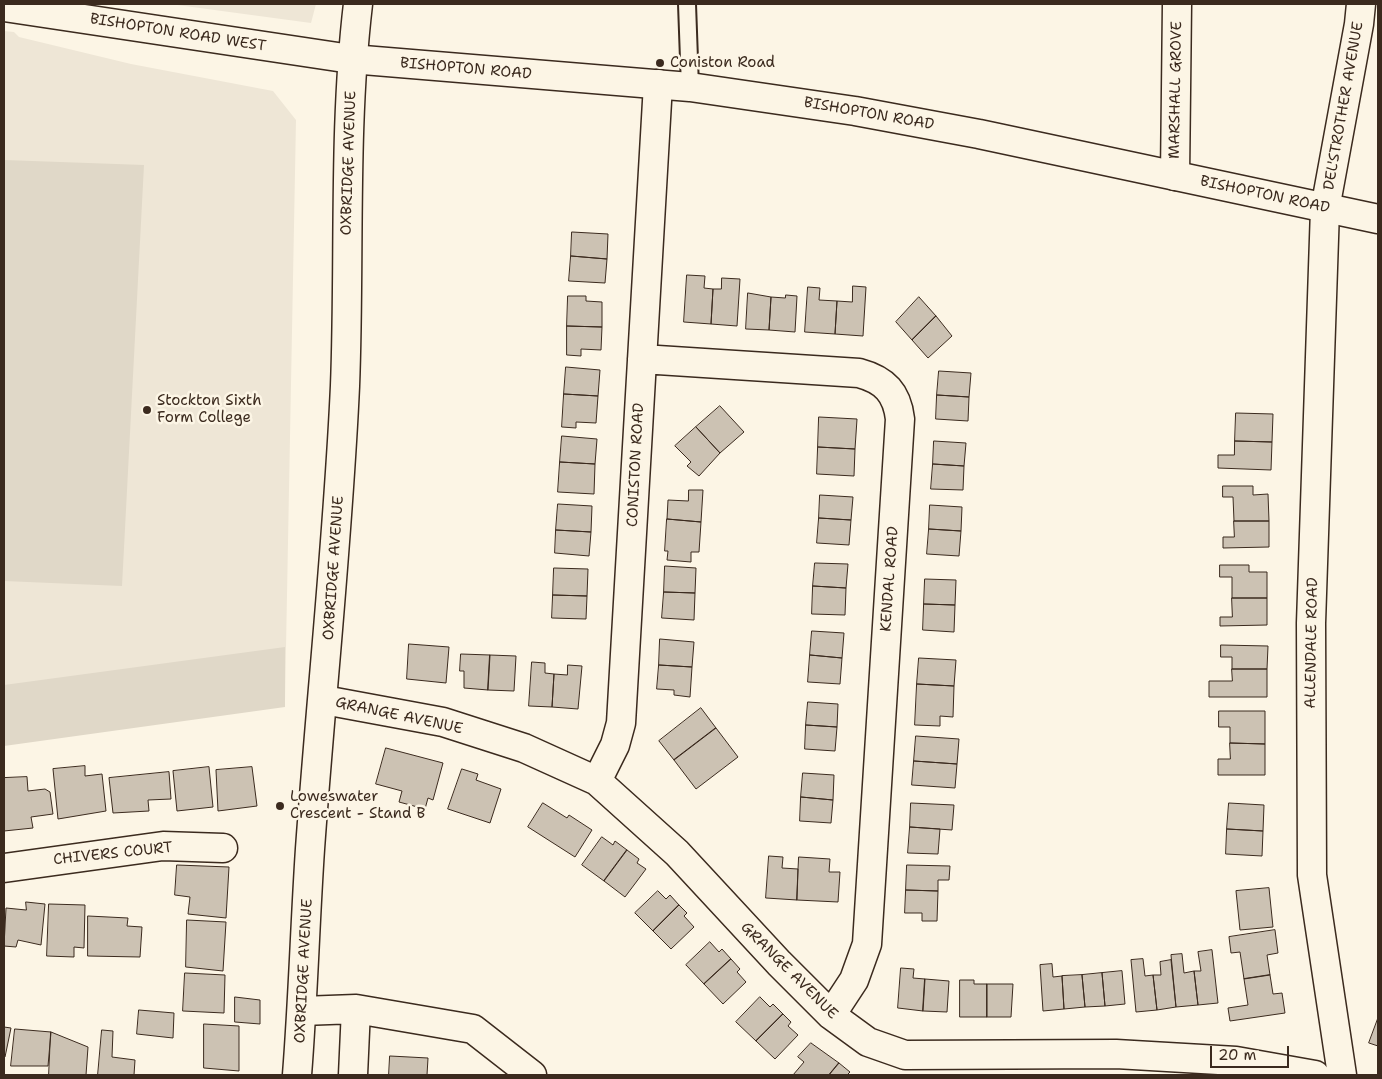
<!DOCTYPE html>
<style>
body{margin:0}
#map{position:relative;width:1382px;height:1079px;overflow:hidden;background:#fcf5e5;font-family:"Shantell Sans",sans-serif}
canvas{display:block}
.frame{position:absolute;inset:0;border:5px solid #3b2a1e;pointer-events:none}
.scale{position:absolute;left:1210px;top:1046px;width:79px;height:22px;box-sizing:border-box;border:2px solid #3b2a1e;border-top:0;padding-left:6px;font-size:15px;line-height:18px;white-space:nowrap;color:#3b2a1e;-webkit-text-stroke:4px #fcf5e5;paint-order:stroke}
</style>
<div id="map">
<canvas width="1382" height="1079"></canvas>
<div class="frame"></div>
<div class="scale">20 m</div>
</div>
<script>
const c = document.querySelector('canvas').getContext('2d');
c.lineJoin = 'round';
function fill(path, color) { c.fillStyle = color; c.fill(path, 'evenodd'); }
function strokePath(path, color, width, dash) { c.strokeStyle = color; c.lineWidth = width; c.lineCap = dash ? 'butt' : 'round'; c.setLineDash(dash || []); c.stroke(path); }
function write(font, color, halo, rows, align = 'center') {
  c.font = font + ' "Shantell Sans",sans-serif'; c.lineWidth = 5; c.setLineDash([]); c.textBaseline = 'middle'; c.strokeStyle = halo; c.fillStyle = color; for (const [text, x, y, turn = 0] of rows) {
    c.save(); c.translate(x, y); c.rotate((+turn || 0) * Math.PI / 180); c.textAlign = isNaN(turn) ? turn : align; if (halo) c.strokeText(text, 0, 0); c.fillText(text, 0, 0); c.restore();
  }
}
const built = new Path2D(`
 M170,4H316L311,23Z
 M4,31L14,32L19,37L131,64L273,91L296,120L285,700L4,731Z`);
const green = new Path2D(`
 M4,160L144,165L122,586L4,581Z
 M285,647V707L4,746V685Z`);
const building = new Path2D(`
 M572,232L608,234L607,259L571,256Z
 M571,256L607,259L605,283L569,281Z
 M687,275L705,276L704,288L713,289L711,324L684,322Z
 M722,278L740,279L737,326L711,324L713,289H721Z
 M853,286L866,287L863,336L835,334L837,301L852,302Z
 M808,287L820,288L819,300L837,301L835,334L805,332Z
 M748,293L771,297L769,330L746,329Z
 M786,295L797,296L795,332L769,330L771,297L785,298Z
 M568,296H586V301L602,302V327L567,326Z
 M919,297L936,316L912,340L896,322Z
 M936,316L952,336L928,358L912,340Z
 M567,326L602,327L601,350L581,349V356L567,355Z
 M566,367L600,370L598,396L564,394Z
 M939,371L971,373L969,397L937,395Z
 M564,394L598,396L596,423L576,422V428L562,427Z
 M937,395L969,397L968,421L936,419Z
 M720,406L744,432L720,453L696,427Z
 M1236,413L1273,414L1272,442L1235,441Z
 M819,417L857,419L855,449L818,447Z
 M696,427L720,453L699,476L687,466L691,462L675,446Z
 M562,436L597,439L595,464L560,462Z
 M934,441L966,443L964,466L933,464Z
 M1235,441L1272,442L1271,470L1218,468V455H1234Z
 M818,447L855,449L854,476L817,474Z
 M560,462L595,464L594,494L558,492Z
 M933,464L964,466L963,490L931,489Z
 M1223,486H1253V495L1268,494L1269,521H1234L1233,497H1223Z
 M689,490H703L701,522L667,519L668,500L688,501Z
 M820,495L853,497L851,520L819,518Z
 M558,504L592,506L591,532L556,530Z
 M930,505L962,507L961,531L929,529Z
 M819,518L851,520L849,545L817,543Z
 M667,519L701,522L699,552H691V562L667,560L668,551H665Z
 M1234,521H1269V547L1223,548V537H1234Z
 M929,529L961,531L959,556L927,554Z
 M556,530L591,532L589,556L555,553Z
 M815,563L848,564L846,588L813,586Z
 M1220,565H1249V572H1267V598H1232V577H1220Z
 M665,566L696,568L695,593L664,592Z
 M554,568L588,569L587,596L553,595Z
 M925,579L956,580L955,605L924,604Z
 M813,586L846,588L845,615L812,614Z
 M664,592L695,593L694,620L662,618Z
 M553,595L587,596L586,619L552,618Z
 M1232,598H1267V625L1220,626V617H1232Z
 M924,604L955,605L954,632L923,630Z
 M812,631L844,633L842,658L810,655Z
 M660,639L694,642L692,667L659,665Z
 M409,644L449,647L446,683L407,679Z
 M1221,645L1268,646L1267,669H1232V657H1221Z
 M461,654L490,655L488,690L464,688V671H460Z
 M490,655L516,656L514,691L488,690Z
 M810,655L842,658L840,684L808,682Z
 M919,658L956,660L954,686L917,684Z
 M532,662L545,663V673L554,674L552,707L529,706Z
 M568,665L582,666L578,709L552,707L554,674L567,675Z
 M659,665L692,667L690,697L674,695V690L657,689Z
 M1232,669H1267V697H1209V681H1232Z
 M917,684L954,686L953,717L940,716V726L915,725Z
 M808,702L838,704L837,727L806,725Z
 M701,708L716,728L674,760L659,741Z
 M1219,711H1265V744L1230,743V727H1219Z
 M806,725L837,727L835,751L805,749Z
 M716,728L738,757L696,789L674,760Z
 M916,736L959,739L957,764L914,761Z
 M1230,743L1265,744V775H1218V759H1230Z
 M386,748L443,763L433,800L428,798L425,809L399,802L402,791L376,784Z
 M914,761L957,764L955,788L912,785Z
 M85,766V776L102,774L106,811L58,819L53,769Z
 M209,767L213,807L177,811L173,771Z
 M252,767L257,806L218,811L216,770Z
 M462,769L478,774L476,780L501,789L490,823L448,809Z
 M169,772L171,799L148,800L149,811L113,813L109,778Z
 M803,773L834,775L833,800L801,797Z
 M27,777L28,791L45,789L50,792L53,814L31,817L33,828L4,831V778Z
 M801,797L833,800L831,823L800,821Z
 M543,803L567,818L569,815L592,830L575,857L528,827Z
 M911,803L954,805L952,830L910,827Z
 M1229,803L1264,805L1263,831L1227,829Z
 M910,827L940,829L938,854L908,853Z
 M1227,829L1263,831L1262,856L1226,854Z
 M602,837L613,845L615,841L627,850L604,881L582,865Z
 M627,850L639,859L637,863L646,869L625,897L604,881Z
 M769,856L783,857L782,868L798,869L797,900L766,898Z
 M799,857L830,859L829,872H840L838,902L797,900Z
 M177,865L229,867L226,918L188,914L190,897L175,895Z
 M907,865L950,866L949,880H938V891L906,890Z
 M1269,888L1273,927L1240,930L1236,891Z
 M906,890L938,891L937,921H922V913H905Z
 M658,891L666,899L670,895L679,905L653,931L635,913Z
 M26,902L45,904L41,945L18,940L16,947L4,946L6,908L26,910Z
 M49,904L85,905L84,948L74,947V957L47,956Z
 M679,905L687,913L684,916L694,927L671,949L653,931Z
 M88,916L128,918L127,926L142,927L140,957L88,956Z
 M187,920L226,922L223,971L186,967Z
 M1275,930L1278,953L1267,955L1270,975L1244,979L1240,952L1231,953L1229,937Z
 M710,942L719,952L722,949L731,959L704,984L686,965Z
 M1212,950L1218,1003L1198,1005L1194,971H1201L1198,952Z
 M1182,954L1184,973L1194,971L1198,1005L1176,1007L1171,955Z
 M731,959L740,969L737,972L746,982L723,1004L704,984Z
 M1143,959L1145,976L1153,975L1157,1010L1136,1012L1131,960Z
 M1171,960L1176,1007L1157,1010L1153,975H1161L1160,962Z
 M1052,964L1053,977L1062,976L1064,1009L1043,1011L1040,965Z
 M901,968L914,969L913,978L925,979L923,1011L898,1008Z
 M1122,971L1125,1004L1105,1006L1102,973Z
 M185,973L225,975L224,1013L183,1011Z
 M1102,973L1105,1006L1085,1007L1082,975Z
 M1082,975L1085,1007L1064,1009L1062,976Z
 M1270,975L1273,994L1282,993L1285,1013L1230,1021L1228,1008L1248,1005L1244,979Z
 M925,979L949,981L947,1012L923,1011Z
 M960,980H974V984H987V1017H960Z
 M987,984H1013L1011,1017H987Z
 M235,997L260,1000V1024L235,1022Z
 M760,997L770,1007L773,1004L783,1014L756,1041L736,1022Z
 M139,1010L174,1013L173,1038L137,1034Z
 M783,1014L791,1022L788,1026L798,1035L775,1059L756,1041Z
 M1378,1018V1046L1369,1043Z
 M204,1024L239,1026V1071L204,1068Z
 M4,1027L11,1028L5,1057H4Z
 M15,1029L51,1032L48,1066H11Z
 M102,1030L113,1031L112,1057L135,1060L134,1075H98Z
 M51,1032L88,1047L86,1075H49Z
 M811,1043L839,1063L829,1075H793L804,1062L798,1057Z
 M390,1056L428,1058L427,1075H389Z
 M839,1063L850,1072L847,1075H829Z`);
const path = new Path2D(`
 M294,4V5`);
const service = new Path2D(`
 M687,4L690,87`);
const minor = new Path2D(`
 M1175,176L1177,4
 M642,359L859,373C885,380 897,393 900,419L867,944L854,980L831,1015
 M324,700L443,722L524,748L597,781L677,853L779,963L831,1015L868,1042L905,1055L1116,1054L1236,1061L1315,1075
 M597,781L615,745L621,723L658,84
 M4,868L163,846L223,848
 M302,1011L356,1009L473,1029L532,1075
 M353,1075L356,1009
 M1342,1075L1312,875L1311,623L1325,209L1359,24L1361,4`);
const tertiary = new Path2D(`
 M4,7L351,59L690,87L855,111L979,134L1378,219`);
const primary = new Path2D(`
 M297,1075C303,1000 305,924 310,849C321,695 338,541 345,386C350,259 343,131 358,4`);
const markers = [
 [660,63,5,"#3b2a1e"],
 [147,410,5,"#3b2a1e"],
 [280,806,5,"#3b2a1e"]
];
const streetNames = [
 ["BISHOPTON ROAD WEST",178,33,9],
 ["BISHOPTON ROAD",466,69,5],
 ["MARSHALL GROVE",1176,90,-89],
 ["DEL'STROTHER AVENUE",1344,106,-80],
 ["BISHOPTON ROAD",869,114,10],
 ["OXBRIDGE AVENUE",349,163,-88],
 ["BISHOPTON ROAD",1265,195,12],
 ["CONISTON ROAD",636,465,-87],
 ["OXBRIDGE AVENUE",334,568,-86],
 ["KENDAL ROAD",890,579,-86],
 ["ALLENDALE ROAD",1312,643,-89],
 ["GRANGE AVENUE",399,716,12],
 ["CHIVERS COURT",113,854,-6],
 ["OXBRIDGE AVENUE",304,971,-87],
 ["GRANGE AVENUE",789,971,45]
];
const poiNames = [
 ["Coniston Road",670,63],
 ["Stockton Sixth",157,401],
 ["Form College",157,418],
 ["Loweswater",290,797],
 ["Crescent - Stand B",290,814]
];
fill(built, '#eee6d6');
fill(green, '#e0d8c8');
fill(building, '#ccc2b3');
strokePath(building, '#3b2a1e', 1);
strokePath(service, '#3b2a1e', 20);
strokePath(minor, '#3b2a1e', 31);
strokePath(tertiary, '#3b2a1e', 31);
strokePath(primary, '#3b2a1e', 31);
strokePath(path, '#3b2a1e', 3, [4, 4]);
strokePath(service, '#fcf5e5', 16);
strokePath(minor, '#fcf5e5', 28);
strokePath(tertiary, '#fcf5e5', 28);
strokePath(primary, '#fcf5e5', 28);
for (const [x, y, r, color] of markers) { const dot = new Path2D(); dot.arc(x, y, r, 0, 2 * Math.PI); c.fillStyle = color; c.fill(dot); strokePath(dot, '#fcf5e5', 2); }
write('15px', '#3b2a1e', '#fcf5e5', streetNames);
write('15px', '#3b2a1e', '#fcf5e5', poiNames, 'left');
</script>
